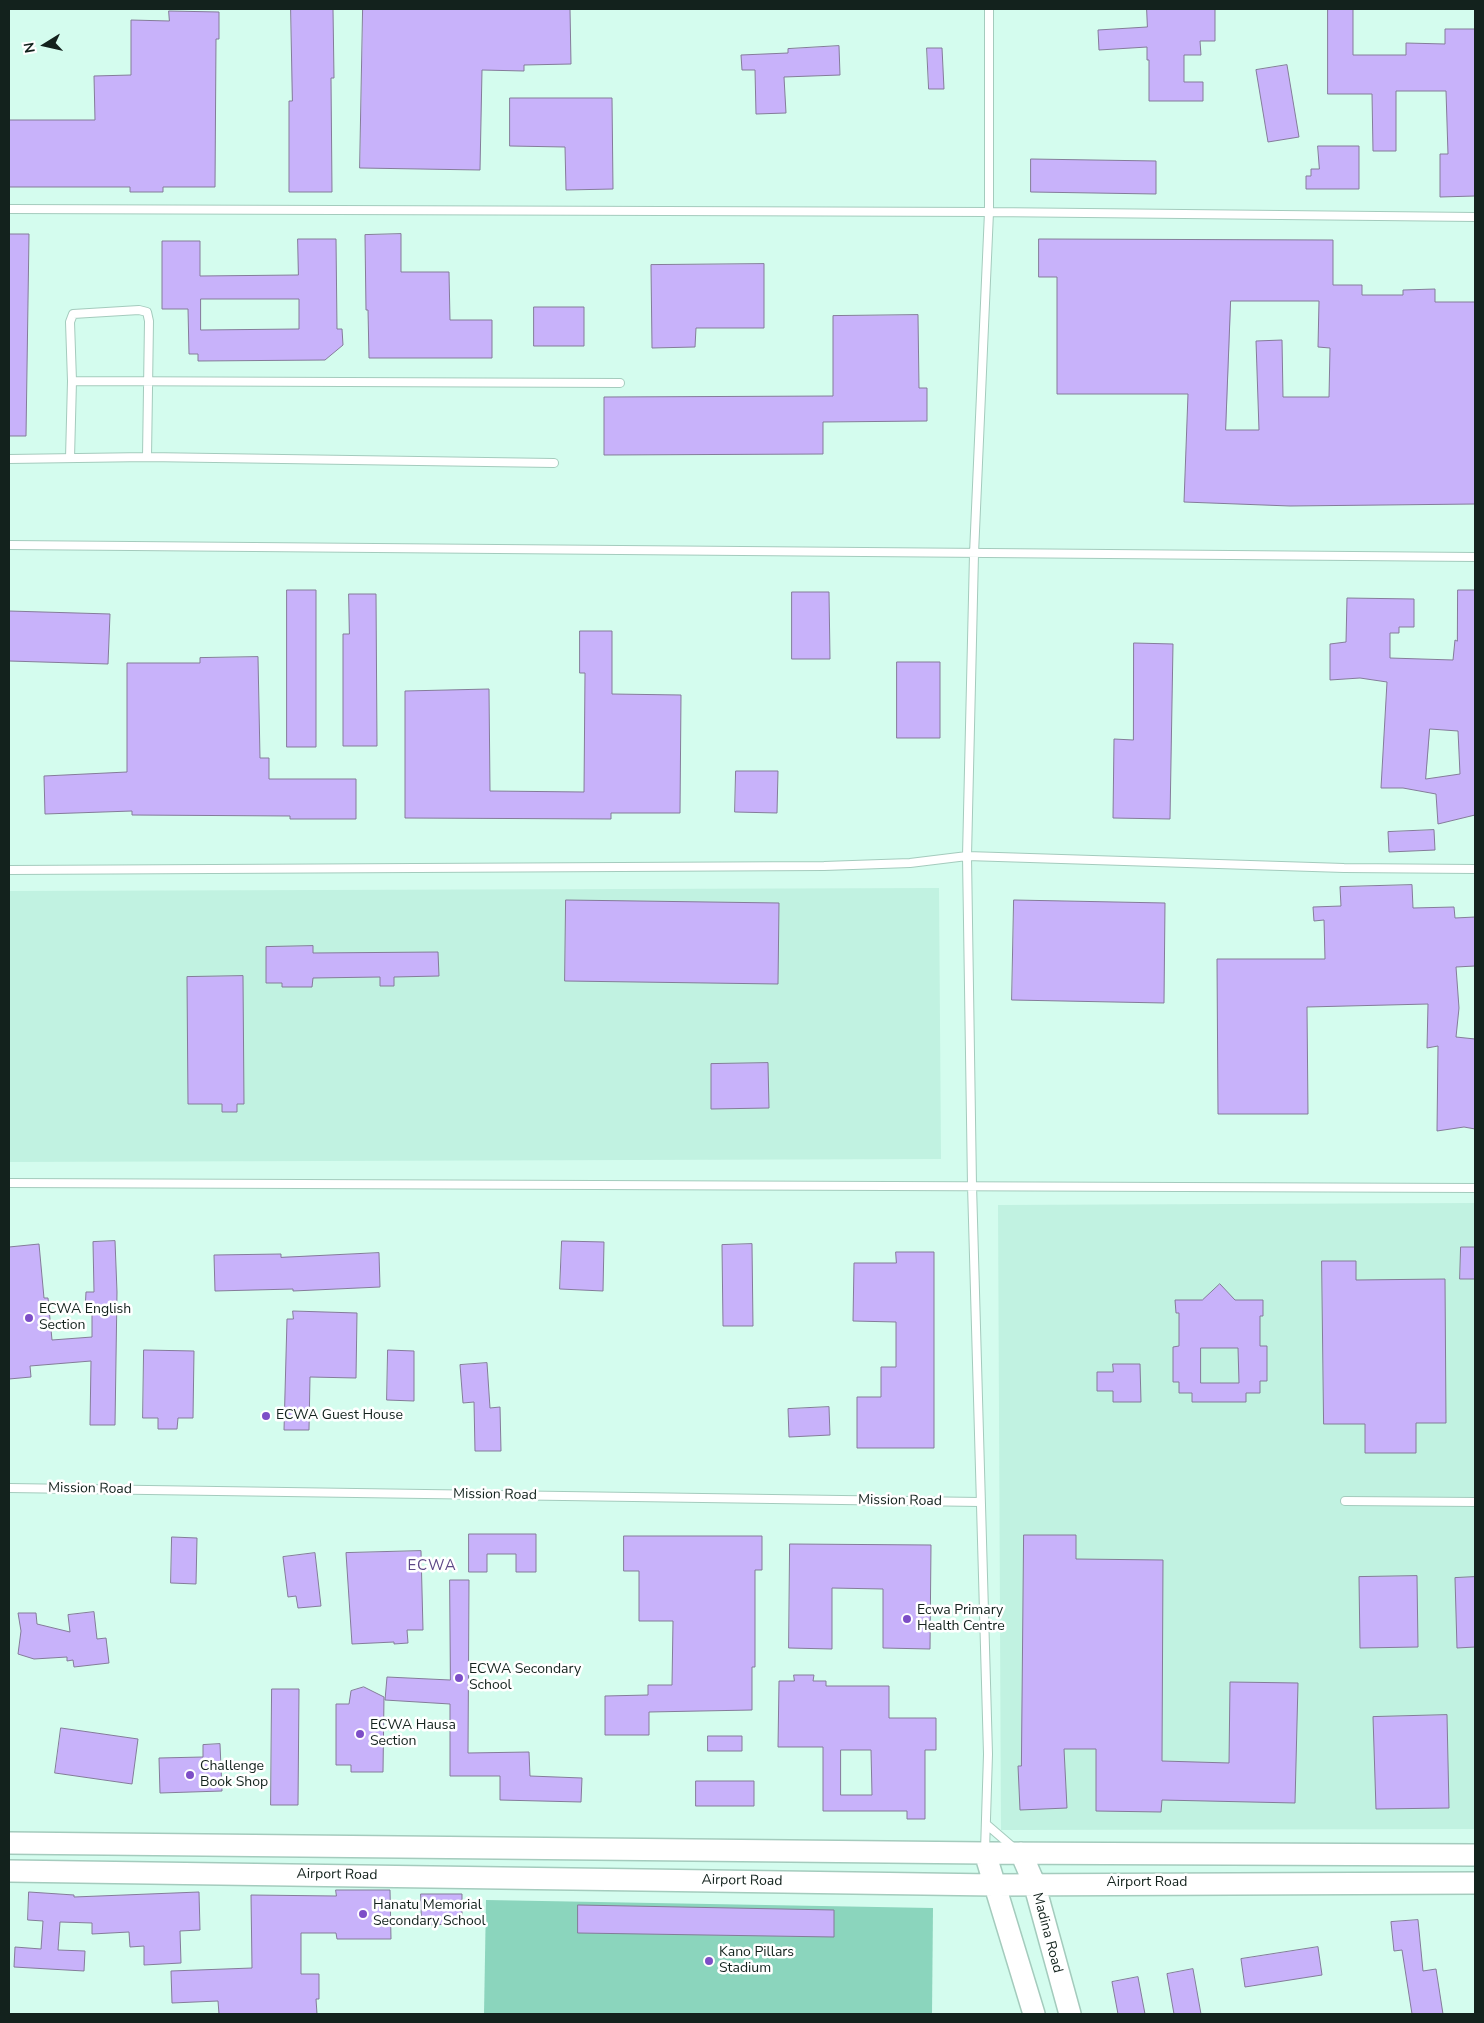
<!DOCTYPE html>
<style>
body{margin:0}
#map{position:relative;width:1484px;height:2023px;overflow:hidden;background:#d4fcee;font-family:"Nunito Sans",sans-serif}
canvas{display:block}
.frame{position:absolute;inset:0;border:10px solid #13221d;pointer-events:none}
.north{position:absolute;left:20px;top:20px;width:50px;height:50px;-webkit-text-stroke:4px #fff;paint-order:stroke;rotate:260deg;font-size:14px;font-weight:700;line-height:20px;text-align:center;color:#13221d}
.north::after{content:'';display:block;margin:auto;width:18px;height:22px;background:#13221d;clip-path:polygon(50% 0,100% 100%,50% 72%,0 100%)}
</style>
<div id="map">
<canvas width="1484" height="2023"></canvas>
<div class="frame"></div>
<div class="north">N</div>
</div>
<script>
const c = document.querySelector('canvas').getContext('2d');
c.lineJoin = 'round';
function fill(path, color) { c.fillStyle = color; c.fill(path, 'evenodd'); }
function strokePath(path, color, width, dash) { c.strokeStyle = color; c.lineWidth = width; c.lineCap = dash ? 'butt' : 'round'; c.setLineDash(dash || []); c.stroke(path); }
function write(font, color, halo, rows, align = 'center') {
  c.font = font + ' "Nunito Sans",sans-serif'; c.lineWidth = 5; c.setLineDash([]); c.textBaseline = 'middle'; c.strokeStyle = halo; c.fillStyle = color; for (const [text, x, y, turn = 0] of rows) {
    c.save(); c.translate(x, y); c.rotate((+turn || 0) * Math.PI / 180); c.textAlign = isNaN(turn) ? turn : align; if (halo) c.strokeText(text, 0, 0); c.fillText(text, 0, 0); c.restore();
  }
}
const built = new Path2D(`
 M939,888L941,1159L9,1162V891Z
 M1475,1203V1829L1001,1830L998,1205Z`);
const green = new Path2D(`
 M486,1900L933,1908L932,2014H484Z`);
const building = new Path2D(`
 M291,9H333L334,78H331L332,192H289V101H292Z
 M363,9H570L571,64L524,65V71L482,70L480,170L360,168Z
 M1147,9H1215V41H1200L1201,55H1184V82H1203V101H1149V60H1147V47L1099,50L1098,30L1147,27Z
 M1328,9H1353V55H1406V43L1445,44V29H1475V196L1440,197V154H1448L1446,91H1396V151H1373L1372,94H1328Z
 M169,11L219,12V39H216L215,187H163V192H130V187H9V120H95L94,76L131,75V20L169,21Z
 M839,46L840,75L784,77L786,113L756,114L755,70H742L741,55L788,53V49Z
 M927,48H942L944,89H929Z
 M1287,65L1299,137L1268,142L1256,70Z
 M510,98H612L613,189L566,190L565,147L510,146Z
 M1318,146H1359V189H1306V176H1311V169H1319Z
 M1031,159L1156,161V194L1031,192Z
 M9,234H29L26,436H9Z
 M401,234V272H449L450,320H492V358H369L368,310H366L365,235Z
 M298,239H336L337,329H342L343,345L325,360L198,361V354H189L188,309H162V241H200V276L298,275ZM201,299H299V329L201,330Z
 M1039,239L1333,240V285H1362V295H1403V290L1435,289V302H1475V504L1290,506L1184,502L1188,394H1057V277H1039ZM1231,301H1319L1318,347L1330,348L1329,397H1283L1282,340L1256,341L1259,430H1226Z
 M764,264V328H696L695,347L652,348L651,265Z
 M534,307H584V346H534Z
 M918,315L919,388H927V421L823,422V454L604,455V397L833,396V316Z
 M287,590H316V747H287Z
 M1458,590H1475V815L1438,824L1436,794L1403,788H1381L1387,682L1360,678L1330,680V644L1346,642L1347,598L1414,599V627H1399V633H1390V658L1453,660L1455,640L1457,641ZM1430,729L1458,731L1460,774L1426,779Z
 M792,592H829L830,659H792Z
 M349,594H376L377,746H343V634H349Z
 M9,611L110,614L108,664L9,661Z
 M580,631H612V694L681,695L680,813H611V819L405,818V691L489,689L490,791L584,792L585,673H580Z
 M1134,643L1173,644L1170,819L1113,818L1114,739L1133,740Z
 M258,657L260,758H269V779H356V819H290V816L132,815V811L45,814L44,776L127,772V663H200V658Z
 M897,662H940V738H897Z
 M736,771H778L777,813L735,812Z
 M1434,830L1435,850L1389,852L1388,832Z
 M1412,885L1413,908L1454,907L1455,918L1475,917V966L1456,967L1459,1008L1456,1037L1475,1039V1129L1464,1127L1437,1131L1438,1046L1427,1048L1428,1004L1307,1007L1308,1114H1218L1217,959H1325L1324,920L1314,921L1313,907L1341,906L1340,887Z
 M566,900L779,903L778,984L565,981Z
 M1014,900L1165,903L1164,1003L1012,1000Z
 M313,946V953L438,952L439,976L394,977V986H380V977L313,978L312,987H282V983H266V947Z
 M243,976L244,1104H237V1112H222V1104H188L187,977Z
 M768,1063L769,1108L711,1109V1064Z
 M115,1241L117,1292L115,1425H90L91,1361L30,1366L31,1377L9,1379V1247L39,1244L44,1298H48L52,1340L92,1337V1311H85L86,1292H94L93,1242Z
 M562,1241L604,1242L603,1291L560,1289Z
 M752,1244L753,1326H723L722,1245Z
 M1461,1247H1475V1279H1460Z
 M896,1252H934V1448H857V1397H881V1367H896V1322L853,1321L854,1263H896Z
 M379,1253L380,1287L293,1291V1289L215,1291L214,1255L281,1254V1257Z
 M1322,1261H1356V1280L1445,1279L1446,1423H1416V1453H1365V1424H1324Z
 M1220,1284L1235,1300H1263V1316H1260V1346H1267V1381H1260V1393H1246V1402H1192V1393H1179V1382H1173V1347L1179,1346V1313H1176L1175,1300H1202ZM1201,1348H1238L1239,1383H1201Z
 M293,1311L357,1313L356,1378L310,1377L309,1430H284L287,1319H293Z
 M144,1350L194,1351L193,1418H178L177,1429H158V1418H143Z
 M388,1350L414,1351V1401L387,1400Z
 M487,1363L490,1408L500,1407L501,1451H475L474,1402L463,1403L460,1365Z
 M1113,1364H1140L1141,1402H1113V1391H1097V1372H1113Z
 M829,1407L830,1435L789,1437L788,1409Z
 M469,1534H536V1572H516V1554H487V1572H469Z
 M1024,1535H1076V1559L1163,1560L1162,1761L1229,1763L1230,1682L1298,1683L1295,1803L1162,1800L1161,1812L1096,1811V1749H1064L1067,1808L1020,1810L1018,1766H1021Z
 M624,1536H762V1570H755V1667H752V1710L649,1712V1735H605V1696L648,1695V1685H672L673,1621H639V1571H624Z
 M172,1537L197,1538L196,1584L171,1583Z
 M790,1544L931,1545L930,1649L883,1648V1589L832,1588V1649L789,1648Z
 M421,1551L423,1630H407L408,1643L394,1644V1642L352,1644L346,1553Z
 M315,1553L321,1606L298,1608L296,1596L288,1597L283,1557Z
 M1417,1576L1418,1647L1360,1648L1359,1577Z
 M1475,1577V1647L1457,1648L1455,1578Z
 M450,1580H469L468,1753L529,1752L530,1776L582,1778L581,1802L500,1800V1776H450V1704L385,1700L387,1677L450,1680Z
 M94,1612L97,1639L106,1638L109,1663L74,1667L73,1660L67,1661V1657L34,1659L18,1654L21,1631L18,1613H36L37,1624L70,1632L68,1615Z
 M794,1675H814L813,1681H826V1686H889V1718H936V1750H925V1819H907V1811H823V1747H778L779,1681H794ZM841,1750H871L872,1795H841Z
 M364,1687L384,1697L383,1772H351V1765H336V1704H349L351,1691Z
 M272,1689H299L298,1805H271Z
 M1447,1715L1449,1808L1376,1809L1373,1717Z
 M61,1728L138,1739L132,1784L55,1773Z
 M708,1736H742V1751H708Z
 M220,1744L222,1791L160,1793L159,1758L203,1757V1745Z
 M696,1781H754V1806H696Z
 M336,1890H390L391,1939H337L336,1933H301V1974H319V1999H316L317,2014H219L218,2001L172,2003L171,1971L252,1968L251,1895L336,1896Z
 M29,1892L74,1895V1897L199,1892L200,1930L180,1931L181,1963L144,1965V1946L130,1947L129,1932L92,1934V1923L60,1922L58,1950L85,1951L84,1971L14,1967L15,1947L41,1949L43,1921L28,1920Z
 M421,1894H462V1924L422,1925Z
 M578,1905L834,1910V1937L578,1933Z
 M1418,1920L1423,1971L1436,1969L1443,2014H1412L1402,1950L1394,1951L1391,1922Z
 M1318,1947L1322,1975L1245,1987L1241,1959Z
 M1193,1969L1201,2014H1174L1167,1974Z
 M1138,1977L1145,2014H1118L1112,1982Z`);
const service = new Path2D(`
 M9,209L989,212L1475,217
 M72,381L620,383
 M147,457L554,463
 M9,459L147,457L149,321L147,312L139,310L73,314L70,322L72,381L70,458
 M9,545L1475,557
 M9,870L824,866L910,863L967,856L1344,868L1475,869
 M9,1183L1475,1188
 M9,1488L980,1502
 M1345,1501L1475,1502
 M986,1824L1015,1849
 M985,1851L988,1754L972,1185L967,856L974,554L989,212V9`);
const secondary = new Path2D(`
 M9,1843L985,1853L1475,1855
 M985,1853L1034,2014
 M1021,1853L1034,1883L1070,2014
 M9,1871L994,1885L1475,1883`);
const markers = [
 [29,1318,5,"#7d4ec7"],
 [266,1416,5,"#7d4ec7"],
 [907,1619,5,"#7d4ec7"],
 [459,1678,5,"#7d4ec7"],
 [360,1734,5,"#7d4ec7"],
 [190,1775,5,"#7d4ec7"],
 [363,1914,5,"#7d4ec7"],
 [709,1961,5,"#7d4ec7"]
];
const poiNames = [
 ["ECWA English",39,1310],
 ["Section",39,1326],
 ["ECWA Guest House",276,1416],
 ["Ecwa Primary",917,1611],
 ["Health Centre",917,1627],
 ["ECWA Secondary",469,1670],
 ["School",469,1686],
 ["ECWA Hausa",370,1726],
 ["Section",370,1742],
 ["Challenge",200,1767],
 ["Book Shop",200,1783],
 ["Hanatu Memorial",373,1906],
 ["Secondary School",373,1922],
 ["Kano Pillars",719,1953],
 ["Stadium",719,1969]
];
const streetNames = [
 ["Mission Road",90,1489,1],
 ["Mission Road",495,1495,1],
 ["Mission Road",900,1501,1],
 ["Airport Road",337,1875,1],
 ["Airport Road",742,1881,1],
 ["Airport Road",1147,1883],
 ["Madina Road",1047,1933,75]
];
const neighbourhoodNames = [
 ["ECWA",432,1566]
];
fill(built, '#c1f2e1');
fill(green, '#8bd5bd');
fill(building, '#c8b2fa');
strokePath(building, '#847c99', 1);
strokePath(service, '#a4cbbd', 10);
strokePath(secondary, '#a4cbbd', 24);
strokePath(service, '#fff', 8);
strokePath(secondary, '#fff', 21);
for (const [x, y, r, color] of markers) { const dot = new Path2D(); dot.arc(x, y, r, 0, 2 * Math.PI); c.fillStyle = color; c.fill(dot); strokePath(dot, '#fff', 2); }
write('14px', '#13221d', '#fff', poiNames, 'left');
write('14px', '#13221d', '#fff', streetNames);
c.letterSpacing = '1px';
write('15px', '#5e4987', '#fff', neighbourhoodNames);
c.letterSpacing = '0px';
</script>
